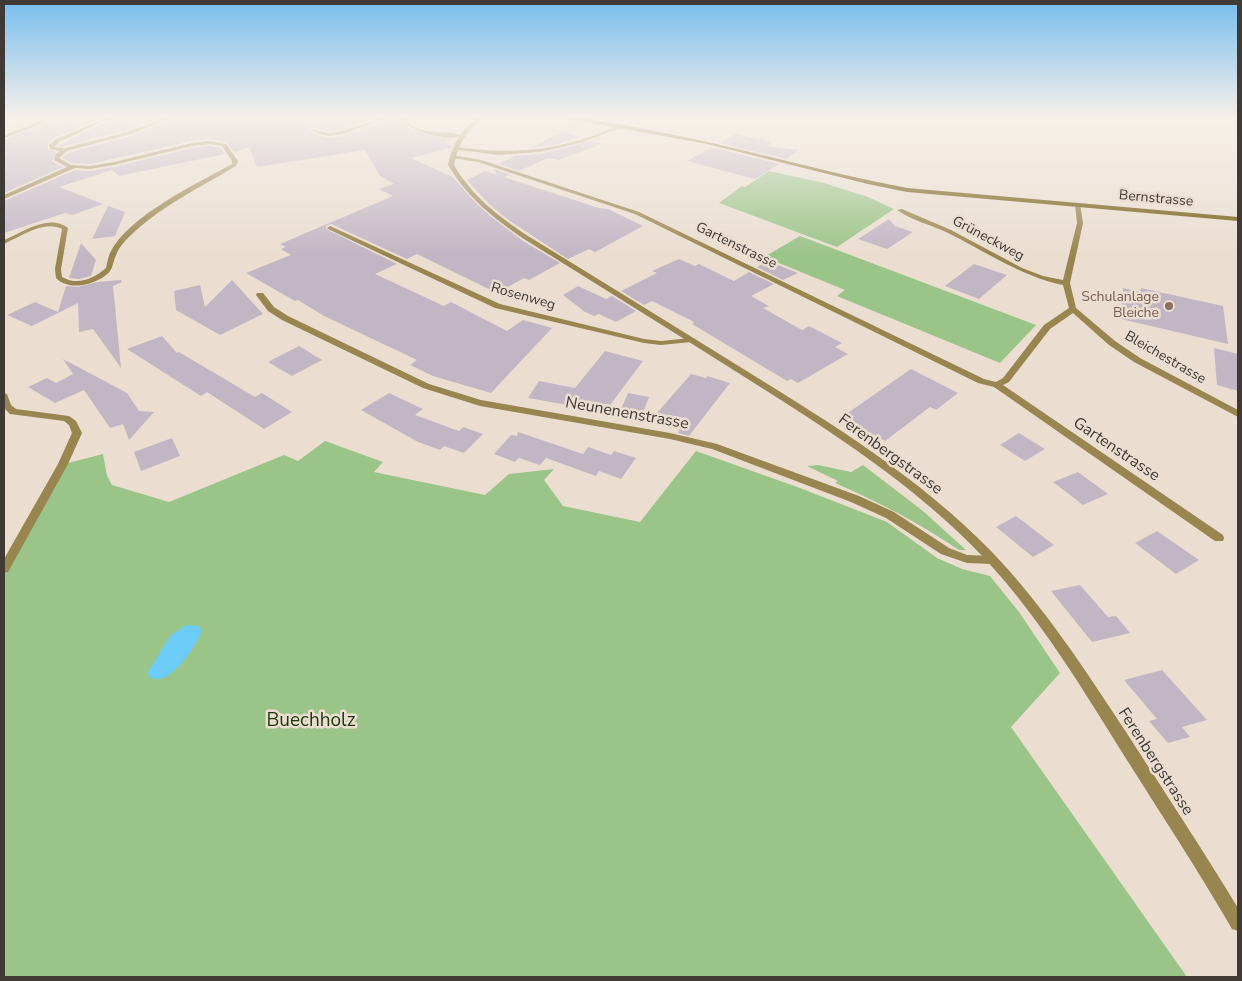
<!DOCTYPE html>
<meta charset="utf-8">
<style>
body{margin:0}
#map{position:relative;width:1242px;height:981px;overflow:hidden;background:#ebded1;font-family:"Nunito Sans",sans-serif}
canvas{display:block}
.frame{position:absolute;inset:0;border:5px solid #3f3a35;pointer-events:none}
</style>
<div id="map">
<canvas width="1242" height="981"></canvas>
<div class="frame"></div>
</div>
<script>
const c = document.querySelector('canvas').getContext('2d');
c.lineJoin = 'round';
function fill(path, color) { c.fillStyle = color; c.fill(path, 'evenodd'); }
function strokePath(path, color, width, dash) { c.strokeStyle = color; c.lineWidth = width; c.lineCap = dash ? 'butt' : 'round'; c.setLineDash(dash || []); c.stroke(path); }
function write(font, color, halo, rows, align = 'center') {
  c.font = font + ' "Nunito Sans",sans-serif'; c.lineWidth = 5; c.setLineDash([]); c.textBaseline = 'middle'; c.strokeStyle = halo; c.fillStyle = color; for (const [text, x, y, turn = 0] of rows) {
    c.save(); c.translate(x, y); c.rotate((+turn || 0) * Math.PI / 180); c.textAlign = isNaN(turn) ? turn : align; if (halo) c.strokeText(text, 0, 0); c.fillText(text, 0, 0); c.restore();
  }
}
const green = new Path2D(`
 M769,171L824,183L868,197L894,209L837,247L719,203L742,186L745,187Z
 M800,236L1036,325L1000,363L837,296L845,290L764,257Z
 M325,441L383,462L374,472L485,495L509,474L554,469L544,480L563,506L640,522L696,451L800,488L887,522L937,558L962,569L990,576L1019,612L1060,673L1011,727L1187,977H4V576L68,463L103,454L107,476L112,485L169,502L284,455L298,461Z
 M818,465L851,472L863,465L923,511L966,550H959C919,523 879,502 835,483L838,481L807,466Z`);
const water = new Path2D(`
 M186,625L199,626L202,631C195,647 169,689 149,677L148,672L170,636Z`);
const building = new Path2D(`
 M62,118H101L54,138L48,144V149L56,152L52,161L63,167L4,193V140L44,124H54Z
 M112,118H160L126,130L65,146H58Z
 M173,118H377L339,130L327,131L312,127L308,129L309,132L327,138L343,136L390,118H399V120L412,130L448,140L444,141L452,146L451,148L411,158L453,177L471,198L490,216L523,241L560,263L529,280L524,278L497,293L417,254L407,259L331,224L326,226V229L397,264L375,274L444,306L451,302L507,331L523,320L552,328L491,393L433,376L410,365L417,360L324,316L298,300L295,301L246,273L291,255L281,249L286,247L280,244L393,196L379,189L394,184L380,176L365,150L257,167L249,147L234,152L226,142L211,139L192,141L90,164L72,163L62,158L68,153L132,136Z
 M562,131L581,137L557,144L531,148Z
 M736,134L772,142L767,146L799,150L786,159L720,143Z
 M591,141L601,144L559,160L548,158L519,171L499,164L515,156L540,154Z
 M211,146L221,148L225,154L119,176L112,170L59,187L103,204L72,215L65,213L4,233V201L75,170L90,171L114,167L192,148Z
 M712,147L779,164L755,179L687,161Z
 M494,169L510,175L504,177L599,208L608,209L643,226L595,252L589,249L568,259L507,219L488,203L467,180L485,171L497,175Z
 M108,206L125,212L115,236L92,239Z
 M889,219L895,226L913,232L887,249L858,239Z
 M81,243L96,260L91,276L79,279L69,278Z
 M679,259L695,266L699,264L734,281L749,272L774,284L751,296L769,306L763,308L802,330L809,326L842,343L835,347L848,354L798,383L791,379L787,381L692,324L694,322L652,301L644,305L621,291L657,273L652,271Z
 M768,261L798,273L783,280L757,267Z
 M974,264L1007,275L979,299L945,286Z
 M121,280L122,282L113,286L121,368L93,329L79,332L78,303L32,326L7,315L35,302L58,312L66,286L78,287L97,282Z
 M232,280L263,314L220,335L176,310L174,291L200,285L205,307Z
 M578,286L606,299L612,296L636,311L616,322L599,314L594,316L585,312L563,295Z
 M1123,288L1140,292L1141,288L1223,306L1228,344L1121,319Z
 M162,336L177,353L179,352L255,397L262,393L292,412L264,429L207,392L201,396L127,349Z
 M299,346L322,360L292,376L268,362Z
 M1214,348L1238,354V391L1217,385Z
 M605,351L643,361L610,405L582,401L579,407L528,398L539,381L575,388Z
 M63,359L127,393L139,411L154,412L129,440L123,424L110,428L84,390L55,403L28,387L47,378L56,383L73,374Z
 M911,369L958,393L936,410L930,407L885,441L842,417Z
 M691,374L706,378L707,376L730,383L689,436L678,433L685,418L657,413Z
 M389,393L423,409L415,415L459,431L463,427L483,434L464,453L444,446L440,450L418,442L361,410Z
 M628,393L649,397L641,418L619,414Z
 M518,432L583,454L588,447L611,455L614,451L636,458L621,479L599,471L596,476L546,458L540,465L519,458L515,462L494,454L511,435L517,436Z
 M1019,433L1045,449L1025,461L1000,445Z
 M172,438L180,456L141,471L134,452Z
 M1078,472L1108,494L1083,505L1053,482Z
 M1016,516L1054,545L1033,557L996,527Z
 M1157,531L1199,560L1176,574L1135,543Z
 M1080,585L1108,617L1116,616L1130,633L1092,642L1051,591Z
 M1162,670L1207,720L1182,727L1190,737L1168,743L1149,721L1157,719L1124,680Z`);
const minor = new Path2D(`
 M38,118L44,119L42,124L4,138V135L38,122L39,120Z
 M105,118H110L59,142L54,147L65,148L127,132L165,118H171L131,134L67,151L59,158L71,165L90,166L114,162L192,143L211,141L226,144L238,161L236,166C199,188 159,207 128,238C124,242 119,248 117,253C111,265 115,270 102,278C88,286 68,290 56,278L55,269L62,229C44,220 22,236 6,243L4,244V240C23,232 49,213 68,228L61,269L62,277C78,286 93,279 106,268C107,263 108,258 110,253C128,216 196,184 232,164V161L222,146L211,144L192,146L114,165L90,169L75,168L4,199V195L67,167L54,160L55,155L60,151L50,149L49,145L55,140Z
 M382,118H388L342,134L327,136L310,130L312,129L327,133L339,132Z
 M401,118H407L405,120C422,138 445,128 463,136C448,142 411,132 400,119Z
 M618,126L622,127L583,142L540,152L498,155L452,149L455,147C520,155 558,151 618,126Z
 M453,155L481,160L639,212L984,379L996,382L1003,378L1044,325L1069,308L1063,285C1020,276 985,251 946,232C931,225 911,220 897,210L902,209L951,230L1022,268L1043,276L1063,280L1077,223L1075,205L1080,204L1083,223L1070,283L1076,308L1115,341L1140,358L1238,410V417L1134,362L1109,345L1073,313L1050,329L1009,382L1003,385L1223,535L1224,538L1223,541H1215L994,387L978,383L635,214L478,162L451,158L450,157Z
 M330,226L500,304L644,339L661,341L691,338L695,340L691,342L661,345L644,343L495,308L328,229L327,228Z
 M257,293H263L274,307L288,316L429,384L481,400L670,433L717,444L859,496L894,512L949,548L967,555L992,556L996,557L997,560L996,563L992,564L967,563L941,554L886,518L851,502L712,449L670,439L480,406L423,388L282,320L268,311L256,295Z
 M4,393L7,394L11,405L16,409L69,416L76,421L82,433L68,464L8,572L4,573V559L58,464L72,433L69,425L64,421L10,414L4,408Z`);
const tertiary = new Path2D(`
 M477,118H482C467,132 458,144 454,165C472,196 498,216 528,236C601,281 673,325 745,370C831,423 920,478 991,551C1044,606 1086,671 1128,735C1165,793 1203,850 1238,908V931L1232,929C1198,870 1161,814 1125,757C1082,688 1040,618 985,559C916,485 827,429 743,376C670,330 597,284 524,239C493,218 467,197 448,165C452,145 461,130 477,118Z`);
const secondary = new Path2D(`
 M567,118C594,118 623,125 650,130C737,146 821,172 907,188L1238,217V221L907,192L868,184L707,144L569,119Z`);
const markers = [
 [1169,306,5,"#8d6e63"]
];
const farStreetnames = [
 ["Bernstrasse",1156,199,5],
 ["Grüneckweg",988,239,28],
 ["Gartenstrasse",736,246,26],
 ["Rosenweg",523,297,16],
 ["Bleichestrasse",1165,358,30]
];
const farEducationnames = [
 ["Schulanlage",1159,298],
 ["Bleiche",1159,314]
];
const streetNames = [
 ["Neunenenstrasse",627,414,10],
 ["Gartenstrasse",1116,450,34],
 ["Ferenbergstrasse",890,455,36],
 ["Ferenbergstrasse",1155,762,57]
];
const nearParknames = [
 ["Buechholz",311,721]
];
fill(green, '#9bc489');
fill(water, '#6dcbf8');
fill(building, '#c2b6c4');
fill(minor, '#98854f');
fill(tertiary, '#98854f');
fill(secondary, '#70590c');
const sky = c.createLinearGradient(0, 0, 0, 255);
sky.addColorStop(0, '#77bdee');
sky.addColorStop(0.46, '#f6f0ea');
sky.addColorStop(1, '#f6f0ea00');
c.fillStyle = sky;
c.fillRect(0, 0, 1242, 255);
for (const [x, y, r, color] of markers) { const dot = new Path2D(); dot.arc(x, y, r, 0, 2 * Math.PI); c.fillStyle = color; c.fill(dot); strokePath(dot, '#ebded1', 2); }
write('14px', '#3f3a35', '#ebded1', farStreetnames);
write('14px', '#785e54', '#ebded1', farEducationnames, 'right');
write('16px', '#3f3a35', '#ebded1', streetNames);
write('19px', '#1b3a09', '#ebded1', nearParknames);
</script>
